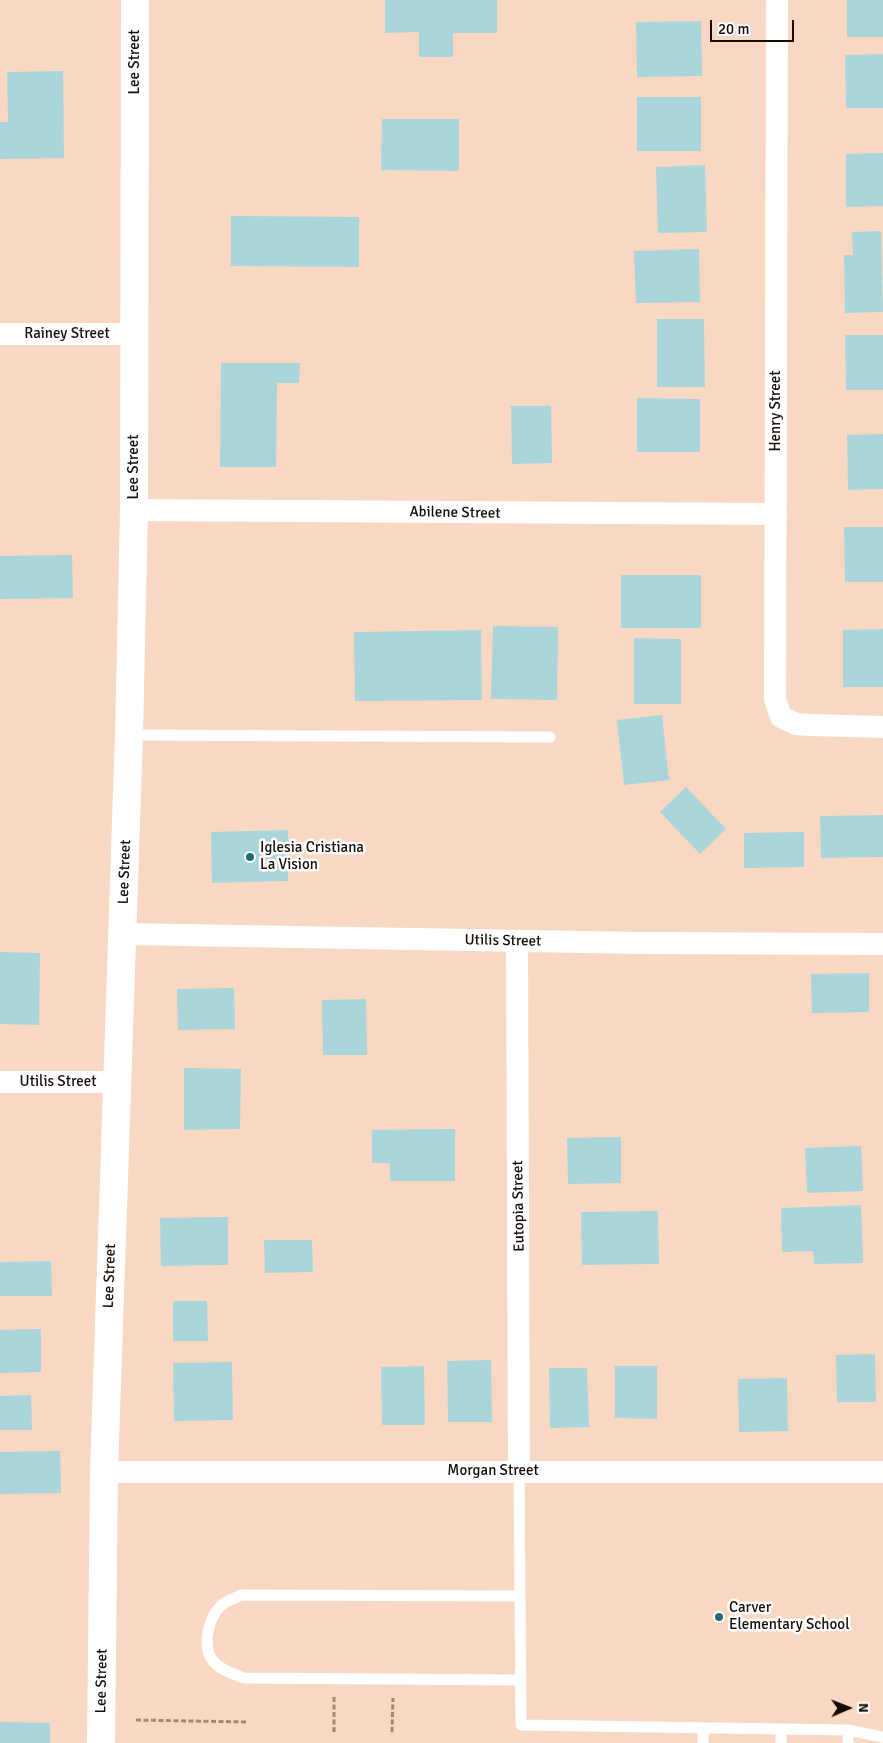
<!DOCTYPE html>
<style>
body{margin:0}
#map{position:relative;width:883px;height:1743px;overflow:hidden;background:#f9d8c3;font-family:Signika,sans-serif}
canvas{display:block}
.north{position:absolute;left:823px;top:1683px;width:50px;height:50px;-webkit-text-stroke:4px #fff;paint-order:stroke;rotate:89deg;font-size:14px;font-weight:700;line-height:20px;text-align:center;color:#160b05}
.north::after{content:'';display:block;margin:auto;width:18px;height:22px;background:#160b05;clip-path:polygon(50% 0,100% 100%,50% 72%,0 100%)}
.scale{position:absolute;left:710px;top:20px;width:84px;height:22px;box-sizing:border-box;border:2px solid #160b05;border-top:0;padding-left:6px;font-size:15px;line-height:18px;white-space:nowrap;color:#160b05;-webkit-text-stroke:4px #fff;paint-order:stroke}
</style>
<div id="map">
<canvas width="883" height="1743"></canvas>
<div class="north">N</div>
<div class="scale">20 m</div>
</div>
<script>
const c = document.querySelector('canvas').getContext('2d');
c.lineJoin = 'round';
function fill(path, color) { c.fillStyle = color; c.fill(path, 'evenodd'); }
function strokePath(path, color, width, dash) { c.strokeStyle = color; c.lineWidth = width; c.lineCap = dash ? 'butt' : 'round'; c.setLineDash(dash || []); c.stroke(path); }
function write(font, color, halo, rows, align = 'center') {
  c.font = font + ' Signika,sans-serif'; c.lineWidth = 5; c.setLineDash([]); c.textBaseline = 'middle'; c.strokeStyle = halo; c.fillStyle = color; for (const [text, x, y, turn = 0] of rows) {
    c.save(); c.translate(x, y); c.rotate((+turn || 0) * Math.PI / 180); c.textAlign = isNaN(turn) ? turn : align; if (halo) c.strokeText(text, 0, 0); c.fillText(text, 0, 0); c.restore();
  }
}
const building = new Path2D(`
 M385,0H497V33H453V57H419V32L385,33Z
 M847,0H883V37H847Z
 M701,21L702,76L637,77L636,22Z
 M883,54V108H846L845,55Z
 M63,71L64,158L0,159V122H8L7,72Z
 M637,97H701V151H637Z
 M382,119H459V171L381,170Z
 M883,153V206L846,207V154Z
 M705,165L707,232L658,233L656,167Z
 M231,216L359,217V267L231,266Z
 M881,231L883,312L845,313L844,255H853L852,232Z
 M699,249L700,302L636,303L634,251Z
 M657,319H704L705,387H657Z
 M845,335H883V390H846Z
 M221,363H300L299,383H277L276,467H220Z
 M637,398L700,399V452H637Z
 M511,406H551L552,463L512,464Z
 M883,434V489L848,490L847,435Z
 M844,527H883V582H845Z
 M72,555L73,598L0,599V556Z
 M621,575H701V628H621Z
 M493,626L558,627L557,700L491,699Z
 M883,629V687H843V630Z
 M481,630L482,700L355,701L354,632Z
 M634,638L681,639V704H634Z
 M662,715L669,780L624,785L617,720Z
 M686,787L726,829L700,854L660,812Z
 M883,815V857L821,858L820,816Z
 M288,830V881L212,883L211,832Z
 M804,832V867L744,868V833Z
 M0,952L40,953L39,1025L0,1024Z
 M869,973V1012L812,1013L811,974Z
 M234,988L235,1029L178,1030L177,989Z
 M366,999L367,1055H323L322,1000Z
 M184,1068L241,1069L240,1129L184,1130Z
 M455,1129V1181H390V1163H372V1130Z
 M621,1137V1183L568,1184L567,1138Z
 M861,1146L863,1191L807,1193L805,1148Z
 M861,1205L863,1263L814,1264L813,1251L782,1252L781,1208Z
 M658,1211L659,1264L582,1265L581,1212Z
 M228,1217V1265L161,1266L160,1218Z
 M264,1240H312L313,1272L265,1273Z
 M51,1261L52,1296H0V1262Z
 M173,1301H207L208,1341H173Z
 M41,1329V1372L0,1373V1330Z
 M875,1354L876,1402H837L836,1355Z
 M491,1360L492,1422H448L447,1361Z
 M232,1362L233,1420L174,1421L173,1363Z
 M424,1366L425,1425H382L381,1367Z
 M615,1366H657V1419L615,1418Z
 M549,1368H587L589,1427L550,1428Z
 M787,1378L788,1431L739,1432L738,1379Z
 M31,1395L32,1430H0V1396Z
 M60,1451L61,1493L0,1494V1452Z
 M0,1722L50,1723V1743H0Z`);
const path = new Path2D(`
 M136,1720L248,1722
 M334,1732V1697
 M392,1732L393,1698`);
const lane = new Path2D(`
 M129,735L550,737
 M519,1471L521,1725L848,1730V1743
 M520,1596L241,1595C236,1598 228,1600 223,1604C209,1615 201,1646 213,1661C220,1670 234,1674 244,1678L521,1680
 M703,1728V1743
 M848,1730L883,1737
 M781,1743V1729`);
const street = new Path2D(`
 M777,0L775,699L781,717L796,724L811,725L883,727
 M0,334H133
 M134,510L776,514
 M124,934L643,943L883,944
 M517,941L519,1471
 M0,1082H116
 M104,1472H883`);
const secondary = new Path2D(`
 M101,1743L104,1472L129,735L134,510L135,0`);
const markers = [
 [250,857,5,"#216b75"],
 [719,1617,5,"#216b75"]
];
const streetNames = [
 ["Lee Street",135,62,-90],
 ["Rainey Street",67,334],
 ["Henry Street",776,411,-90],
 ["Lee Street",134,467,-90],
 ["Abilene Street",455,513,1],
 ["Lee Street",125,872,-88],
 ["Utilis Street",503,941,1],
 ["Utilis Street",58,1082],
 ["Eutopia Street",519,1206,-91],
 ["Lee Street",110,1276,-88],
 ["Morgan Street",493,1471],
 ["Lee Street",102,1681,-89]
];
const poiNames = [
 ["Iglesia Cristiana",260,848],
 ["La Vision",260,865],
 ["Carver",729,1608],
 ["Elementary School",729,1625]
];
fill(building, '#aad5db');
strokePath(path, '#a08879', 3, [5, 2.5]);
strokePath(lane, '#fff', 11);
strokePath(street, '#fff', 22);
strokePath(secondary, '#fff', 28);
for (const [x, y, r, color] of markers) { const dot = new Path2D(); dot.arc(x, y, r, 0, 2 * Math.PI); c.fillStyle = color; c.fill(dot); strokePath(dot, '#fff', 2); }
write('15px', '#160b05', '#fff', streetNames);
write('15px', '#160b05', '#fff', poiNames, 'left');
</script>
